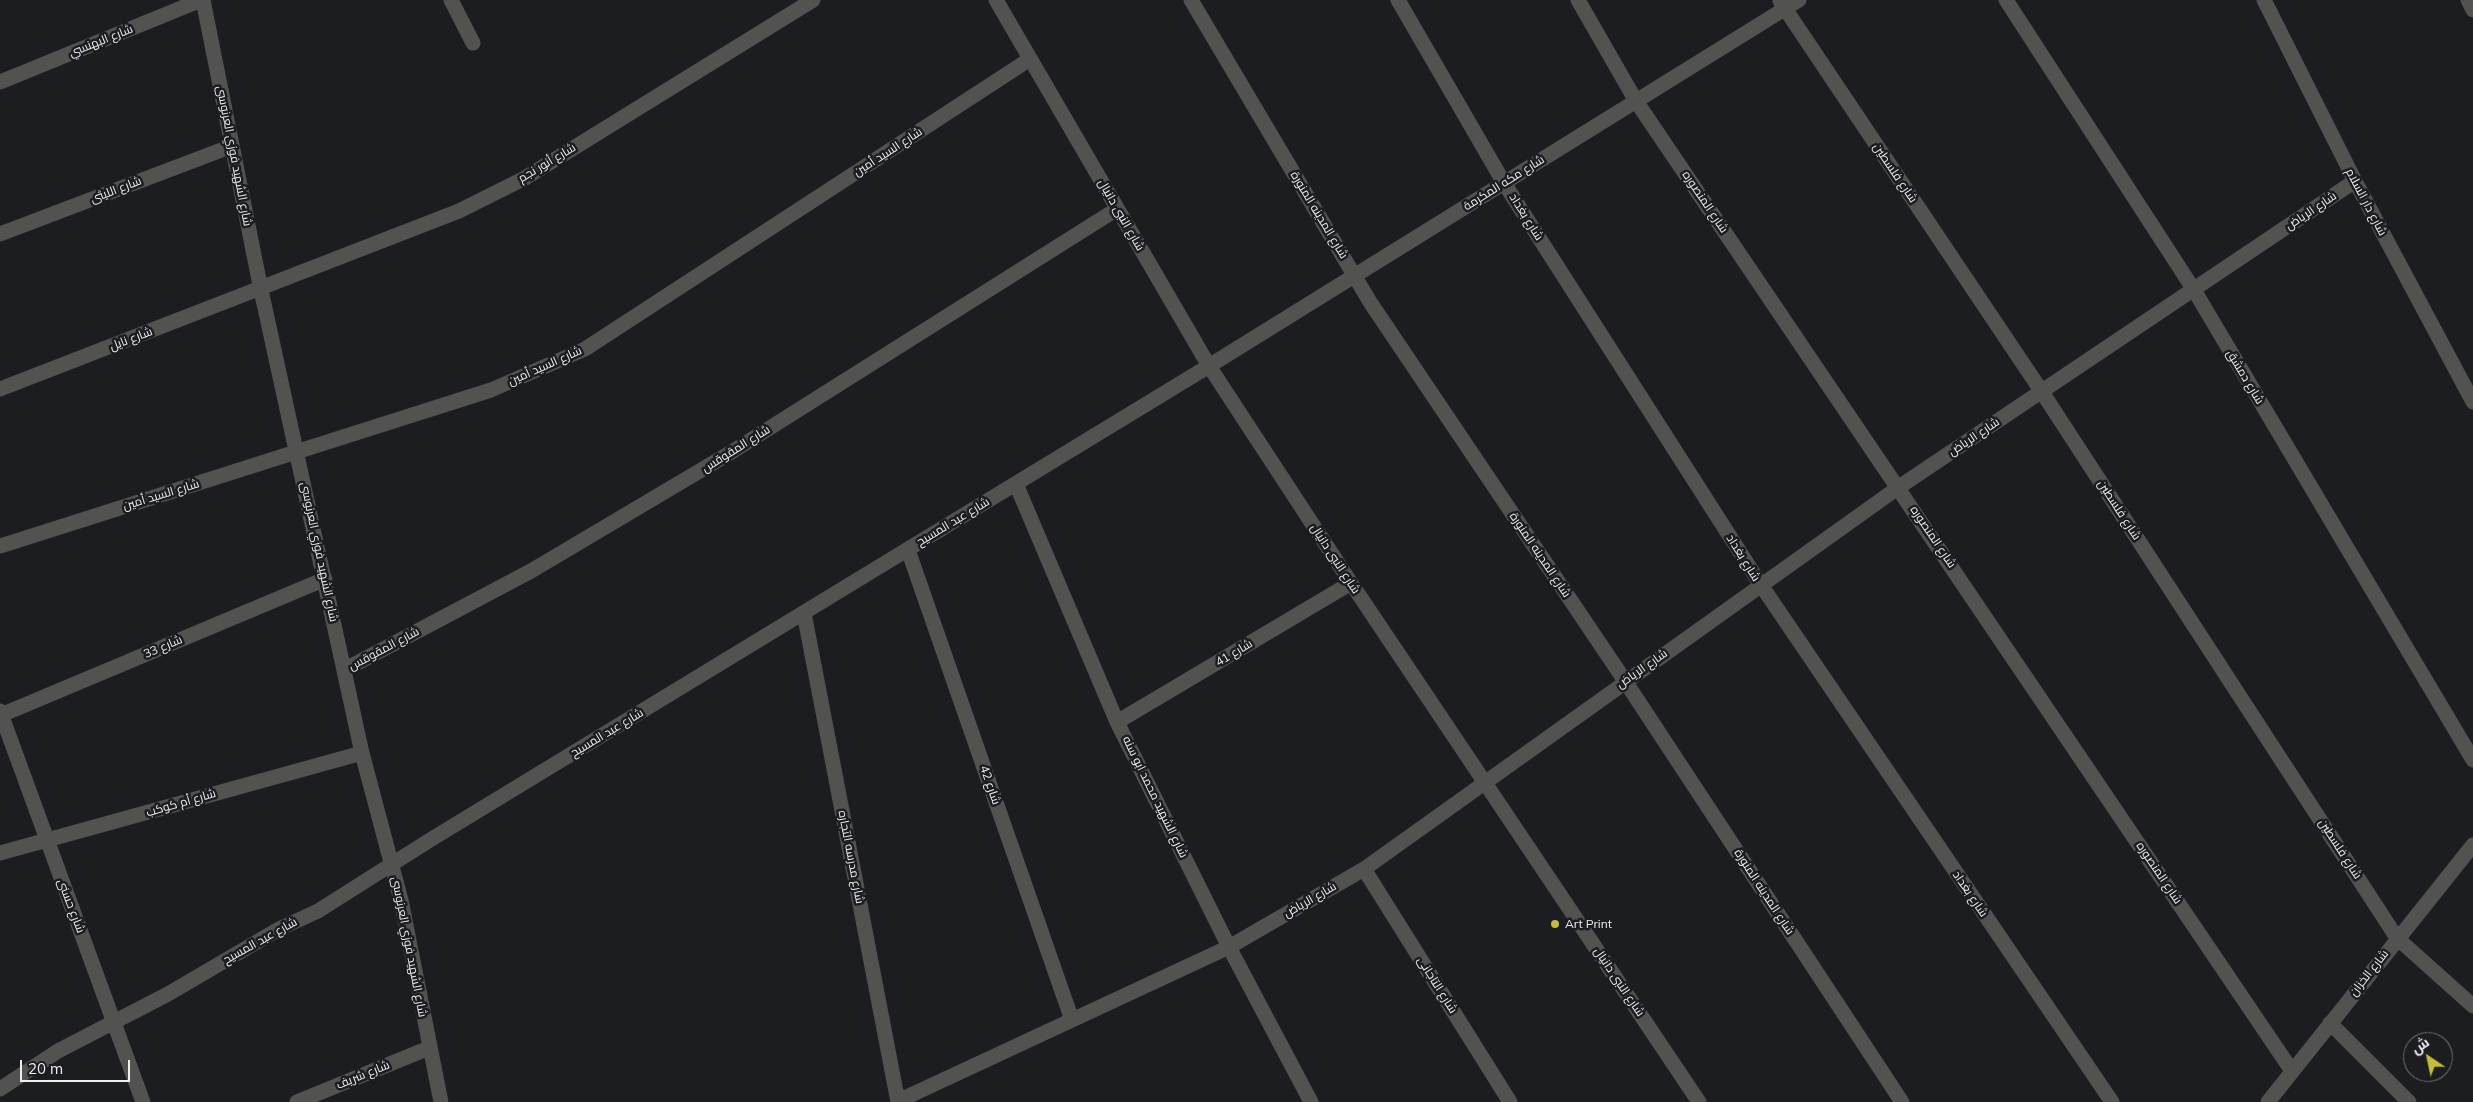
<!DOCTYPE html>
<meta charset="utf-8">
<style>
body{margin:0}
#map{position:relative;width:2473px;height:1102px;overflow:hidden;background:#1c1d21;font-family:Mulish,Cairo,sans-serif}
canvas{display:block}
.north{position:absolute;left:2403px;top:1032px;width:50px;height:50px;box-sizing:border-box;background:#1c1d21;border:1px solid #707175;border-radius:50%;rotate:326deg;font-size:14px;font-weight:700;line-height:20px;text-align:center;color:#efeff3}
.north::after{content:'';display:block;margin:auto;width:18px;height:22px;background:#c6bc3c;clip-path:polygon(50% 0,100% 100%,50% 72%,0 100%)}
.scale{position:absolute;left:20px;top:1060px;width:110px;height:22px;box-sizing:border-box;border:2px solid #efeff3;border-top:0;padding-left:6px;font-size:15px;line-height:18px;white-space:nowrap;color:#efeff3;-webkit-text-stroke:4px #1c1d21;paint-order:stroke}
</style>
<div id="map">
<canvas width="2473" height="1102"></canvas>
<div class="north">ش</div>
<div class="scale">20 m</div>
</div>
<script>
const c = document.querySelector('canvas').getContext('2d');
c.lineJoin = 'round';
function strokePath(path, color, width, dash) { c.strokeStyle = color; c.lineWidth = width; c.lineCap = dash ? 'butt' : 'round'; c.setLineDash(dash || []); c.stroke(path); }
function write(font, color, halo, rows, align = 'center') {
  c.font = font + ' Mulish,Cairo,sans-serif'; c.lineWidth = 5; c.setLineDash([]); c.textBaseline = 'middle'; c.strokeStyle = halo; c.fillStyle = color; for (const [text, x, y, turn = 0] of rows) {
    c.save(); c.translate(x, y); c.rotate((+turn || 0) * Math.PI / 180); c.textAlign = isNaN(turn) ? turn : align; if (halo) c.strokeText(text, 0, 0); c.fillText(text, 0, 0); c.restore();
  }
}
const minor = new Path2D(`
 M203,0L261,290L362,753L401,900L441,1102
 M451,0L473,43
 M996,0L1209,366L1351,583L1699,1102
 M1191,0L1370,302L1625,681L1902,1102
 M1398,0L1504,183L1761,585L2112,1102
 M1578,0L1636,101L2292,1071
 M2006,0L2194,290L2473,760
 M2264,0L2355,181L2473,402
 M2468,0L2473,10
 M1780,1L2042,392L2397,938L2473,1006
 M0,82L201,0
 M0,234L232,146
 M0,389L459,211L525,178L813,0
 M1016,484L1117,722L1229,947L1311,1102
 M0,546L491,390L585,349L1030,59
 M908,550L1072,1020
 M804,613L898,1102
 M344,670L531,571L730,453L1117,209
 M0,711L143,1102
 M1,715L325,579
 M1117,722L1351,583
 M0,853L362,753
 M1364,869L1510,1102
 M2330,1023L2409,1102
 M0,1089L58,1051L168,994L279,929L318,911L430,840L1209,366L1799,0
 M898,1101L1229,947L1364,869L1899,487L2355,181
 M297,1102L429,1048
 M2268,1102L2473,845`);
const markers = [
 [1555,924,5,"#c6bc3c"]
];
const streetNames = [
 ["شارع البهنسي",101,41,-22],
 ["شارع السيد أمين",888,152,-33],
 ["شارع الشهيد فوزي العرنوسى",234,156,79],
 ["شارع أنور نجم",547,163,-31],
 ["شارع فلسطين",1895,173,56],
 ["شارع مكه المكرمة",1504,183,-32],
 ["شارع الليثى",116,190,-21],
 ["شارع المنصوره",1705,202,56],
 ["شارع دار السلام",2366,202,62],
 ["شارع الرياض",2311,211,-34],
 ["شارع النبى دانيال",1121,215,60],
 ["شارع المدينه المنورة",1319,215,59],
 ["شارع بغداد",1526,217,58],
 ["شارع نايل",131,339,-21],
 ["شارع السيد أمين",545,366,-24],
 ["شارع دمشق",2245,377,59],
 ["شارع الرياض",1974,437,-34],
 ["شارع المقوقس",736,449,-32],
 ["شارع السيد أمين",161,495,-17],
 ["شارع فلسطين",2119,510,57],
 ["شارع عبد المسيح",953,522,-31],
 ["شارع المنصوره",1933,537,56],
 ["شارع الشهيد فوزي العرنوسى",319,552,78],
 ["شارع المدينه المنورة",1540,555,56],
 ["شارع بغداد",1743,558,58],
 ["شارع النبى دانيال",1335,559,57],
 ["شارع 33",163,647,-23],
 ["شارع المقوقس",384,649,-28],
 ["شارع 41",1234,653,-31],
 ["شارع الرياض",1642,669,-35],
 ["شارع عبد المسيح",607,733,-31],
 ["شارع 42",990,785,71],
 ["شارع الشهيد محمد ابو سنه",1155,797,64],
 ["شارع أم كوكب",181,803,-16],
 ["شارع فلسطين",2340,849,57],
 ["شارع مدرسه التجاره",851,857,79],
 ["شارع المنصوره",2159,873,56],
 ["شارع المدينه المنورة",1764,892,57],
 ["شارع بغداد",1970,894,56],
 ["شارع الرياض",1310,900,-30],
 ["شارع حسنى",71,906,69],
 ["شارع عبد المسيح",260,941,-29],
 ["شارع الشهيد فوزي العرنوسى",409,947,79],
 ["شارع الخزان",2369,973,-52],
 ["شارع النبى دانيال",1619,982,56],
 ["شارع التاجانى",1437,985,58],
 ["شارع شريف",363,1075,-22]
];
const poiNames = [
 ["Art Print",1565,924]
];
strokePath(minor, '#525250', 15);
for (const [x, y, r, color] of markers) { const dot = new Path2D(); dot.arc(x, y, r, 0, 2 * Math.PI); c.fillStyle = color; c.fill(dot); strokePath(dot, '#1c1d21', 2); }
write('12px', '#efeff3', '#1c1d21', streetNames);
write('12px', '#efeff3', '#1c1d21', poiNames, 'left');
</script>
